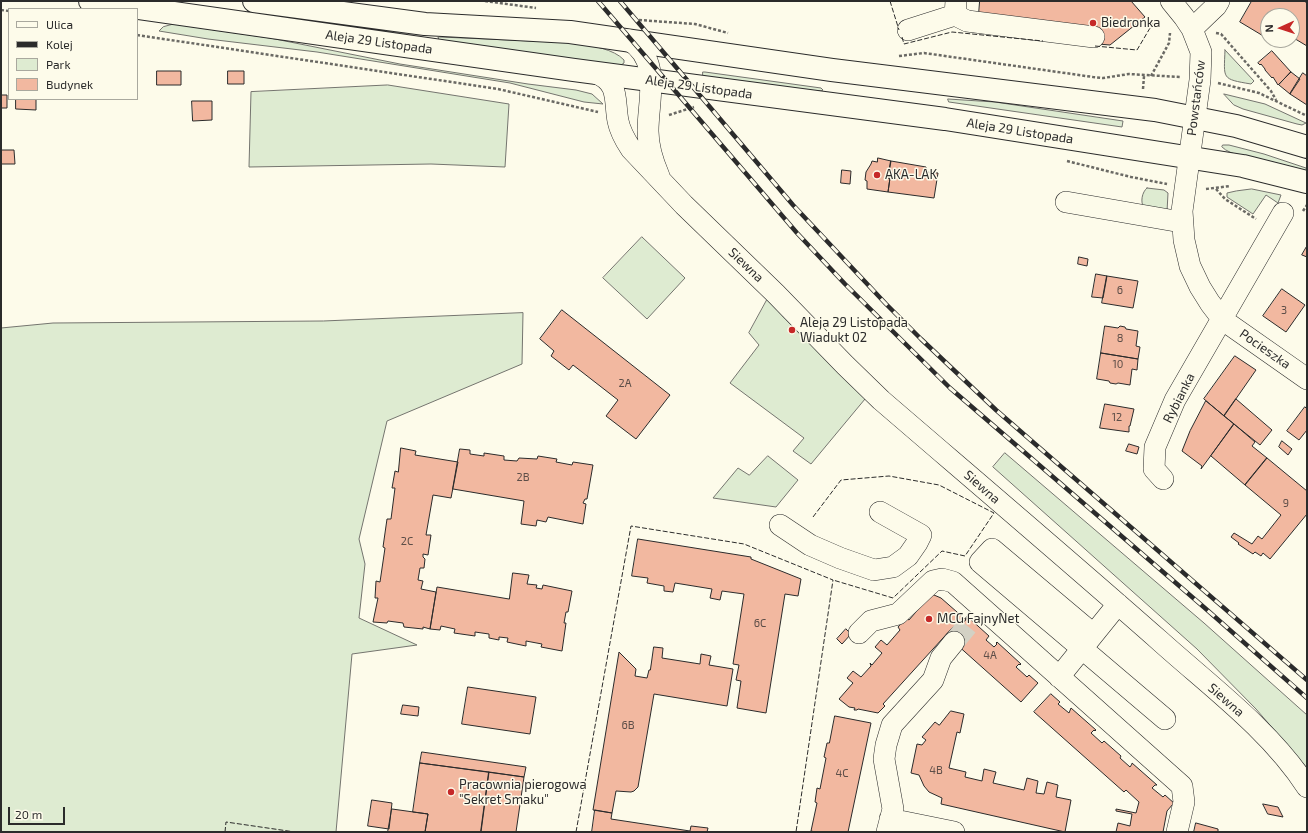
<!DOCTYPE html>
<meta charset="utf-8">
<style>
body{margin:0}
#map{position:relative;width:1308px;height:833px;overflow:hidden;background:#fdfbea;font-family:"Exo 2",sans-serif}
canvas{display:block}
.frame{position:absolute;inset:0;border:2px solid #2b2b2b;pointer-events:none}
.legend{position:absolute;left:8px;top:8px;width:130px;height:92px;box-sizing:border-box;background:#fdfbea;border:1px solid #a9a89e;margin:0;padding:5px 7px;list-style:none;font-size:12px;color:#2b2b2b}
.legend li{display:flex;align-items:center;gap:8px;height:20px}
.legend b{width:20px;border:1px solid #a9a89e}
.north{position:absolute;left:1260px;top:8px;width:40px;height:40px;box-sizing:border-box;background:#fdfbea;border:1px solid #a9a89e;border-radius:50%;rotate:267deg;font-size:11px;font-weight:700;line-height:16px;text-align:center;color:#2b2b2b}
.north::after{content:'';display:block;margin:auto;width:14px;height:18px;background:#c62828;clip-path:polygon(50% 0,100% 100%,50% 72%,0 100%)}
.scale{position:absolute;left:8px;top:807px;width:57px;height:18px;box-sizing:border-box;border:2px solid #2b2b2b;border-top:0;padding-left:5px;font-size:12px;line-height:14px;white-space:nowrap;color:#2b2b2b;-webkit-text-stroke:3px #fdfbea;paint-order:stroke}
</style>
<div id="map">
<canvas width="1308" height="833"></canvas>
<div class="frame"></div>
<ul class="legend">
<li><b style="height:5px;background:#fdfbea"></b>Ulica</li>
<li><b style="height:5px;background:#2b2b2b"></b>Kolej</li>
<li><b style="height:11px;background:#deebd1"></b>Park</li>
<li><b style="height:11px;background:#f2b8a0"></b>Budynek</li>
</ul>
<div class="north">N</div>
<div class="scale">20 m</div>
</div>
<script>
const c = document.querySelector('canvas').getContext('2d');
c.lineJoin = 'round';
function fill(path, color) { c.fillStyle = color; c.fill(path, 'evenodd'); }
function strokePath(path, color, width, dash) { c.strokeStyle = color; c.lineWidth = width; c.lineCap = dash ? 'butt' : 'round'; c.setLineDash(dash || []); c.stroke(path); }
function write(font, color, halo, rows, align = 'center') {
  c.font = font + ' "Exo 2",sans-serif'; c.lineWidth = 3; c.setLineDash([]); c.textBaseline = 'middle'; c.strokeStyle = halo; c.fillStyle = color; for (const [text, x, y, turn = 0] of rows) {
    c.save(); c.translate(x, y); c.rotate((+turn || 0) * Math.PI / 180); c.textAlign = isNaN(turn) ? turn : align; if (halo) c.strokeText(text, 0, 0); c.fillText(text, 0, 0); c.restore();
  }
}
const green = new Path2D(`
 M174,24L270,38L400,64L528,84L576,90L592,94L603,104L584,102L510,83L317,52L208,39L159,31L163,27Z
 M440,37L578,43C592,46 614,49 624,60V63L621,65H615L440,40L438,38Z
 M1225,50L1254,81L1251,84C1221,79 1224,79 1225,50Z
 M703,72H705L821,88L823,90L821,91L791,89L703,76Z
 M388,85L509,104L505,167L431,164L249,167L251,92Z
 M1224,94L1265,104L1306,123L1302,125L1297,124L1243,109L1234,105Z
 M948,99L995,102L1123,121L1122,127L949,102Z
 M1223,145H1229L1264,154L1306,168L1307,170L1305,171C1292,167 1280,164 1268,161C1255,158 1230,156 1222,147Z
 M1147,188L1164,190L1168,193L1167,212L1144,208C1140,202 1142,192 1147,188Z
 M1252,189L1281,195L1278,203L1266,195L1253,214L1227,197V193L1236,191Z
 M642,237L685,278L647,319L603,278Z
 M767,300L865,399L811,464L793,451L804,438L730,383L759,345L749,333Z
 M523,313L522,364L387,421L359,539L365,564L359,618L417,645L352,654L336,832H1V328L53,323L323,321Z
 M1005,453L1204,623L1307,715V768L1256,709L1197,649L993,467Z
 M768,456L798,480L776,507L713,498L738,468L749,475Z`);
const building = new Path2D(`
 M980,1H1131L1145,17L1110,45L1098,44L979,14Z
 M1252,1H1304L1307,3V46L1292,37V16H1268V32L1265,37L1240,22Z
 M1272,51L1291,72L1278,85L1273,77L1272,78L1265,70V69L1261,64L1260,65L1258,63Z
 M157,71H181V85H157Z
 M228,71H244V84H228Z
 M1291,72L1300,79L1290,94L1279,85Z
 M1303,73L1307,76V105L1290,94Z
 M1,95H7V108H1Z
 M16,99H36V110L16,109Z
 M192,101H212V120L193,121Z
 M1,150H14L15,164H1Z
 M878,158L891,161L888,178H890L888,192L867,189V181L865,180L866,172L871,164L872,161L877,162Z
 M891,161L926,167V172L938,173L934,198L888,192L890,178H888Z
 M842,170L851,171L850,184L841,183Z
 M1307,246V257L1302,255Z
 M1079,257L1088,259L1087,266L1078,264Z
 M1096,274L1107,276L1103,298L1092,297Z
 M1107,276L1138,281L1133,308L1102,303Z
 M1282,289L1305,305L1286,332L1263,316Z
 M562,310L670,395L636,439L606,416L618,400L573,365L569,370L551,356L554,351L540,339Z
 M1105,326L1118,328L1120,326L1125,327L1126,329L1138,331L1136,346L1140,347L1138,359L1101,353Z
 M1101,353L1138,359L1137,370L1132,369L1130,385L1118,383L1116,384L1110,383L1109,381L1097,379Z
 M1235,356L1256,370L1224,416L1204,399Z
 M1236,399L1272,430L1260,445L1224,416Z
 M1206,401L1234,424L1201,469L1202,466L1182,451L1190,431Z
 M1105,404L1134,409L1130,426H1129V432L1100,428Z
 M1305,407L1307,409V430L1299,440L1287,431Z
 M1234,424L1255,442L1252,446L1267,458L1245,485L1211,456Z
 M1282,441L1292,449L1288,455L1279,447Z
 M1129,444L1139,447L1137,454L1126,451Z
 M401,448L416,451L415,455L458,462L451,498L433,495L426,535H431L428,555L423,554V557L425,559L424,568H420L418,580L423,581L421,589L436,592L430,629L423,627V629L404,627L403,623L388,621L387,623L373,622L378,598H375L376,581L380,582L385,548L383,547L387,519H391L395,488H392L395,471L398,472Z
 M460,449L470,450V454L484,456V453L504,456V460L517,461L519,458L537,459L538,456L557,459L556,462L572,465L573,462L593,465L587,499H585L583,503L586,504L583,524L548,517L546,522L537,520L536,526L521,524L524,501L453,489Z
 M1267,458L1307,491V514L1270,559L1263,553L1261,556L1255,552L1253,554L1238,544L1239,543L1231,537L1234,533L1252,544L1258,536L1262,539L1281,515L1245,485Z
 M638,539L751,557V559L801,579L798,596L785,594L766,713L737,708L741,681L736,680L739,665L733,664L744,594L722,591L720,600L710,598L712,589L675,583L673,592L664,591V586L647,583L648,578L632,576Z
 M513,573L529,575L527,584L537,585L536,588L542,589L543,585L572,591L568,612H566L564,623H566L562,651L541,647L542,644L526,641V646L507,642L508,638L499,637V640L489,638V634L475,632V636L454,633L455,629L441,626L440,630L430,629L437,587L509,599Z
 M934,595L941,598L965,619L967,616L968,617L958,629L953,627L883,704L885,706L878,713L858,709L857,710H854L855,708L849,707L839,699L853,683L847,678L853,671L861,677L871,666L870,663L872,665L882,653L875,647L881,640L887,645L900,630L898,627L906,618L909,620L928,598Z
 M968,617L989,636L986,640L994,647L997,644L996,643L997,642L1021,664L1020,665L1019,664L1016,667L1027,677L1029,675L1038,683L1021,702L946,635L953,627L958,629Z
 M846,629L851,634L842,644L837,639Z
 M654,647L663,648L662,658L700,664L701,654L711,656L709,665L733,669L727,706L654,694L638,787L634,791L631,792L616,791L612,813L593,810L619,652L636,669L635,676L647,678L649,670H650Z
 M468,687L536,697L530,734L462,724Z
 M1051,694L1060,702L1058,704L1069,713L1071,708L1096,730L1095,731L1094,730L1091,733L1102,743L1104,741L1121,756L1120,758L1130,767L1132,764V763L1157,785H1155L1152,788L1163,797L1165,795L1175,804H1173L1167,811L1163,832H1116L1118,823L1130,826L1132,814L1116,811V809L1136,813L1139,802L1126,790L1124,792L1034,712Z
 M403,705L419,707L418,716L401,714Z
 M951,711L964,714L960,733L957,732L949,768L966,772L965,777L982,781L984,769L996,772L993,783L1024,790L1027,778L1038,781L1036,793L1044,794L1047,782L1058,785L1056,797L1071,800L1065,832L941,804L942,798L929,792L924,786L919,775L911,773L917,744L922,745L926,740L922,737L935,722L939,725Z
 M835,716L871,723L848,832H815L811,831L817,803L815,802L817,788L820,789L826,758L824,757L827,743H829Z
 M422,752L526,767L524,777L420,763Z
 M420,763L489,772L481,832H425L428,814L413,812Z
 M489,772L524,777L516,832H481Z
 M372,800L392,803L389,829L368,826Z
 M1263,804L1278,807L1283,817L1268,814Z
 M392,809L428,814L425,832H388Z
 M595,810L612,813L611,819L690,831L691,826L708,828L707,832H592Z
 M1196,823L1218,829V832H1194Z`);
const minorTunnel = new Path2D(`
 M954,642L972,620`);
const path = new Path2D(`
 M485,1L536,8
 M1,10L9,11
 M639,20L695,24L728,33
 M1216,33L1221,34L1271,91L1276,100
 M137,35L498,89L598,112
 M899,56L924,53L1093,77L1103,78L1129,74L1180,77
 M1151,76L1169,43L1170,33
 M1218,83L1259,93L1307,116
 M1143,89L1144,76
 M669,115L694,107
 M1067,161L1131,177L1167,184
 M1206,189L1230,186
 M1216,189L1225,199L1256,219
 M1303,211L1307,205`);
const minor = new Path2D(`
 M956,1L955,15L967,21L1094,37
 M1171,1L1184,17L1192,29L1201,52L1200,80L1182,211L1184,240L1190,266L1200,287L1210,303L1223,320L1307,379
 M1192,29L1216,6L1219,1
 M908,30L955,15
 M629,40C662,60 648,99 648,131C648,146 653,162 659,176
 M596,73C620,83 614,100 618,121C620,131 625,140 631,149L684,205L776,294L845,365L881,400C974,480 1067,559 1160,641C1210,686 1270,730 1307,787
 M1066,202L1181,222
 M1163,479L1154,469L1155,447L1175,400L1283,213
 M780,525L810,545L840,558L874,570L893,567L908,556L917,543L921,535L880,512
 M859,633L871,621L898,614L933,581L942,579L953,582L1182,786L1184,802L1177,832
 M1093,634L992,549L980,562L1165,719
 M1059,677L1118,604
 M890,819L954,832
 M887,832L893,809L884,759L886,745L892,725L933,680L941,658L954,642`);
const major = new Path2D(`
 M90,1L574,70L945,119L1243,166L1307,182
 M254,1L425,24L570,32L832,70L1155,110L1236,126L1307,147`);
const rail = new Path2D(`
 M598,1L797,233L845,284L950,388L1206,609L1307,698
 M620,1L793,205L886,304L921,339L996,410L1307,680`);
const fence = new Path2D(`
 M890,1L899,30
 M902,37L904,44L952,32L1043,41
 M1095,46L1137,50L1153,23
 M813,517L841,480L889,476L939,485L994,513L965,556L942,551L893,598L833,580
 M225,832L226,822L295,832
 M576,832L631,526L744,544L833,580L796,832`);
const markers = [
 [1093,23,4,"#c62828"],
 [877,175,4,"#c62828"],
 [792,330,4,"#c62828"],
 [929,619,4,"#c62828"],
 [451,792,4,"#c62828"]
];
const numberNames = [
 ["6",1120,290],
 ["3",1284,310],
 ["8",1120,338],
 ["10",1118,364],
 ["2A",625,383],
 ["12",1117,417],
 ["2B",523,477],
 ["9",1286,503],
 ["2C",407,541],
 ["6C",760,623],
 ["4A",990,655],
 ["6B",628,725],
 ["4B",936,770],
 ["4C",842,773]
];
const poiNames = [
 ["Biedronka",1101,23],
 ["AKA-LAK",885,175],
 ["Aleja 29 Listopada",800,323],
 ["Wiadukt 02",800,338],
 ["MCG FajnyNet",937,619],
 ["Pracownia pierogowa",459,785],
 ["\"Sekret Smaku\"",459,800]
];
const streetNames = [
 ["Aleja 29 Listopada",379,42,8],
 ["Aleja 29 Listopada",699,87,8],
 ["Powstańców",1196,98,-83],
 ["Aleja 29 Listopada",1020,131,9],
 ["Siewna",746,265,44],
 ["Pocieszka",1265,349,35],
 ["Rybianka",1179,398,-63],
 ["Siewna",982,487,41],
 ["Siewna",1226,700,41]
];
fill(green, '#deebd1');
strokePath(green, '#74746e', 1);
fill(building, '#f2b8a0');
strokePath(building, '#2b2b2b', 1);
strokePath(minorTunnel, '#d3d1c4', 21, [21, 10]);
strokePath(minor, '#2b2b2b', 22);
strokePath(major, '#2b2b2b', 24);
strokePath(path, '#6a6964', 2.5, [3, 2]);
strokePath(minor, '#fdfbea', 21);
strokePath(major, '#fdfbea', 22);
strokePath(rail, '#2b2b2b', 4.5);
strokePath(rail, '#fdfbea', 3, [9]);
strokePath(fence, '#2b2b2b', 1, [5, 2]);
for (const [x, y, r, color] of markers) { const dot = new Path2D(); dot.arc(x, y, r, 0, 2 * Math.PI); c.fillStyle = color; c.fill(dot); strokePath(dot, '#fdfbea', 1.5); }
write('11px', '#5d4e48', null, numberNames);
write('13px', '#2b2b2b', '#fdfbea', poiNames, 'left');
write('13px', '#2b2b2b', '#fdfbea', streetNames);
</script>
